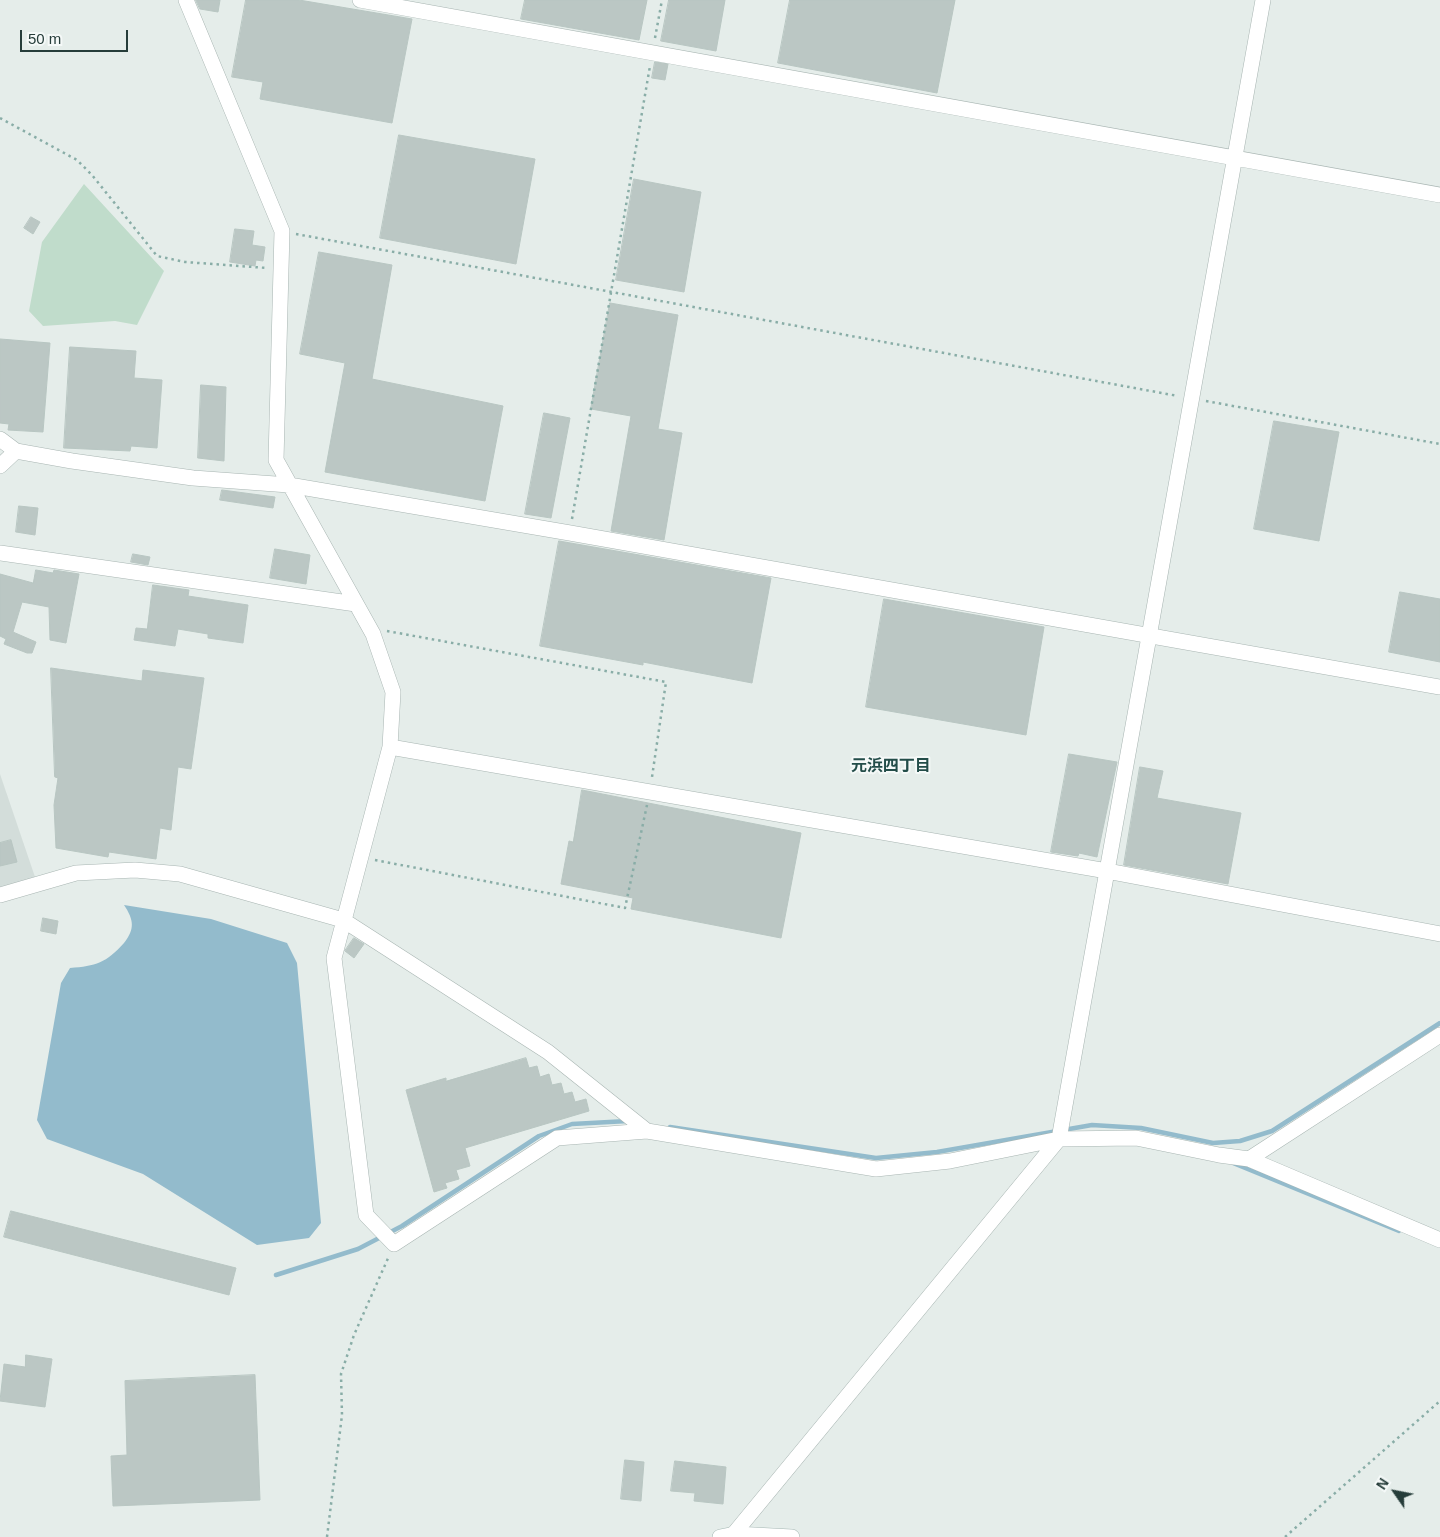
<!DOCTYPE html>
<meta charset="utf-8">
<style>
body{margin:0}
#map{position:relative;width:1440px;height:1537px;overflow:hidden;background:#e5edea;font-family:Helvetica,sans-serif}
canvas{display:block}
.north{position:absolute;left:1370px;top:1467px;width:50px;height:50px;-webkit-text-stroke:4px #f5f9f8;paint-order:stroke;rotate:303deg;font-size:14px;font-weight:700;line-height:20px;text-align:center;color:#263d3a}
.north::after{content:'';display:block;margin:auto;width:18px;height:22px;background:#263d3a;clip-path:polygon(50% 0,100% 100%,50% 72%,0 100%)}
.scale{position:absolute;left:20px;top:30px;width:108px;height:22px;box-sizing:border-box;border:2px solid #263d3a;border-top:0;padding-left:6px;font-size:15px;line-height:18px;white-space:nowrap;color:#263d3a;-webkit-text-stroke:4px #f5f9f8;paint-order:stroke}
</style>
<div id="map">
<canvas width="1440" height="1537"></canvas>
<div class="north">N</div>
<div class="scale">50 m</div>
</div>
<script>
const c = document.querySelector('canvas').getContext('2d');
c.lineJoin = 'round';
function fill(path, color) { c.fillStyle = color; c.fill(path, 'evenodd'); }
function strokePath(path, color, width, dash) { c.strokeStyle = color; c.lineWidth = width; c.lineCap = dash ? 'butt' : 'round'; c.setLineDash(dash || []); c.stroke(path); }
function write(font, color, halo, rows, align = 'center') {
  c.font = font + ' Helvetica,"Noto Sans JP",sans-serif'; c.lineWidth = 4; c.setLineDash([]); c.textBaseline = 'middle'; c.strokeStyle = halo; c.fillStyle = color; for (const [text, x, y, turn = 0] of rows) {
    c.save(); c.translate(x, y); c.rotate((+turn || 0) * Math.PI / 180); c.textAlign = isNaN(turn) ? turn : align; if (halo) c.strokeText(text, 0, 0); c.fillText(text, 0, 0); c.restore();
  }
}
const built = new Path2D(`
 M0,774L35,877L0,889Z`);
const green = new Path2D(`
 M84,184L164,271L137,325L115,321L43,326L29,311L42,242Z`);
const water = new Path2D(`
 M124,905L211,919L287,943L297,963L321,1223L309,1238L257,1245L143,1174L47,1139L37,1120L61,983L70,968C96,966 106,963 124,943C135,929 134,920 124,905Z`);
const stream = new Path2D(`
 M670,1127L876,1158L937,1152L1092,1125L1141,1128L1213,1143L1240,1141L1272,1131L1440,1023
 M1233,1163L1399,1231
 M276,1275L358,1249L402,1226L539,1136L572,1124L628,1121`);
const building = new Path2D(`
 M196,0H220L218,12L200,9Z
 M246,0H299L412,19L392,123L260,99L263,82L232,77Z
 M525,0H647L639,40L521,19Z
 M669,0H725L716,51L661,41Z
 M790,0H955L937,93L778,63Z
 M655,62L668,64L665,80L652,78Z
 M399,135L535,159L516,264L380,238Z
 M634,179L701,192L684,292L616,280Z
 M31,217L40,222L33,234L24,228Z
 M235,229L254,231L252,245L265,247L263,261L256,260L255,266L230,262Z
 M319,252L392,265L372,379L503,406L485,501L325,472L345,363L300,354Z
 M610,303L678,315L658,429L682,433L664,540L611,531L631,416L591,409Z
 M0,339L50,343L43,432L8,430L9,424L0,423Z
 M70,347L136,351L134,378L162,380L157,448L131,446L130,451L64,448Z
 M201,385L226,387L224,461L198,458Z
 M544,413L570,418L551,518L525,514Z
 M1274,421L1339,432L1319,541L1254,529Z
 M222,490L275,497L273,508L220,500Z
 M19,506L38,508L35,535L16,532Z
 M559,541L771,578L752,683L643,662V665L540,646Z
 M275,549L310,555L306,584L270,578Z
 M133,554L150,557L148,565L131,562Z
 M36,570L53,573L54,570L79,574L66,643L50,640L49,607L22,602L13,632L36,642L32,653H27L4,644L6,639L0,636V574L33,583Z
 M153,585L189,590L188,596L248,605L243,643L208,638V634L178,629L175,646L134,640L136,628L147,629Z
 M1400,592L1440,599V662L1389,652Z
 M884,599L1044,627L1026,735L866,707Z
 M51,668L142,681L143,670L204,678L191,769L178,767L171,830L160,828L156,859L109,852L108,857L56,848L54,805L58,778L55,777Z
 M1069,754L1117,762L1097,857L1079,853L1078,856L1051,852Z
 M1140,767L1163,771L1157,798L1241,813L1228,884L1124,865Z
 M582,790L801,833L781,938L631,909L633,898L561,884L569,841L573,842Z
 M11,840L17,862L0,866V843Z
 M43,918L58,921L56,934L41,931Z
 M354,938L364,944L354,958L345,951Z
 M526,1058L529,1068L537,1066L540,1077L549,1074L552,1085L561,1083L564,1094L572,1092L575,1102L586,1099L589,1111L465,1148L470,1166L456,1170L459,1179L445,1183L447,1188L434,1192L406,1090L446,1078V1081Z
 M11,1211L236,1268L229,1295L4,1237Z
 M26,1355L52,1359L45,1407L0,1401L4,1364L25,1367Z
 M255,1375L260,1500L113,1506L111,1456L127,1455L125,1381Z
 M625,1460L644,1462L641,1501L621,1499Z
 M675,1461L726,1467L723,1504L694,1501L695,1493L671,1491Z`);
const path = new Path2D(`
 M655,38L662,0
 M0,118L77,160L92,175L157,256L185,262L267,268
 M296,234L1178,396
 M1206,401L1440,444
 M572,519L650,66
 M387,631L666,682L652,777
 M375,860L625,908L647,805
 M327,1537L342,1415L341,1374L354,1335L389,1256
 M1285,1537L1440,1401`);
const street = new Path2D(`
 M186,0L282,231L276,460L373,634L393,692L390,747L334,958L366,1215L394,1244L557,1138L647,1131L876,1169L950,1161L1059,1139L1136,1138L1219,1155L1249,1159L1440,1240
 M360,0C721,62 1080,132 1440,195
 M0,439L16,451L72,461L193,478L289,485L570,533L1440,687
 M0,466L16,451
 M0,553L356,604
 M390,747L1107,871L1440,934
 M0,895L76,873L135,870L180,874L343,920L548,1052L647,1131
 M1249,1159L1440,1035
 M732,1536L1059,1139L1263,0`);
const secondary = new Path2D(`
 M720,1537L735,1534L792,1537`);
const neighbourhoodNames = [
 ["元浜四丁目",891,767]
];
fill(built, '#d3ddda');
fill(green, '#c0dccb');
fill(water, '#93bbcc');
strokePath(stream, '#93bbcc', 4.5);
fill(building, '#bbc7c4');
strokePath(building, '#b8c6c2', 1);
strokePath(street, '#a8b5b2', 16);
strokePath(secondary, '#a4b7b3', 16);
strokePath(path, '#89ada7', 2.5, [2.5, 4]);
strokePath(street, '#fff', 15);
strokePath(secondary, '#fff', 15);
write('bold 16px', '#234d49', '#f5f9f8', neighbourhoodNames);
</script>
